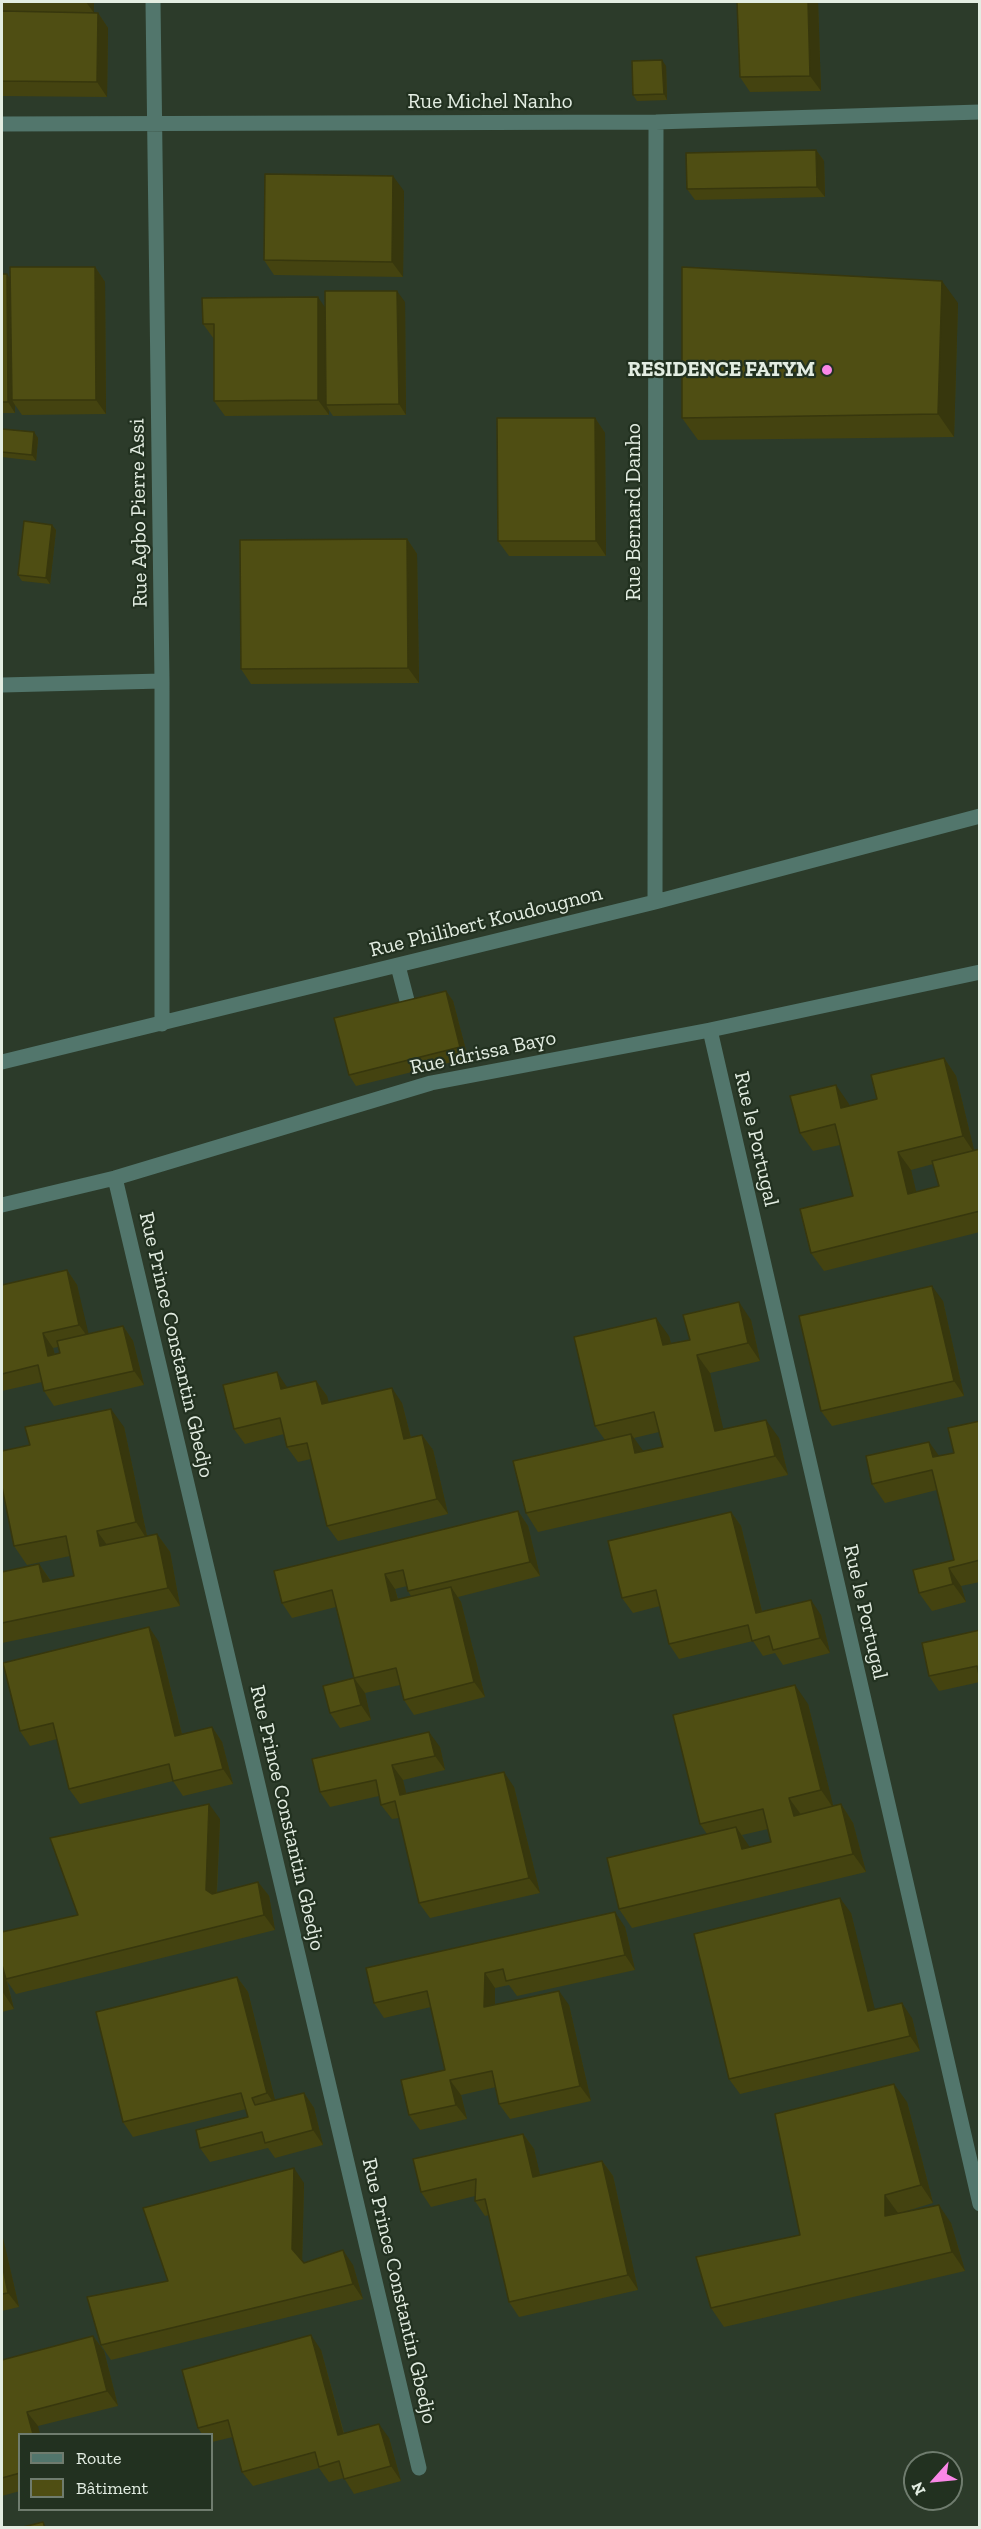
<!DOCTYPE html>
<meta charset="utf-8">
<style>
body{margin:0}
#map{position:relative;width:981px;height:2529px;overflow:hidden;background:#2c3b2a;font-family:"Zilla Slab",serif}
canvas{display:block}
.frame{position:absolute;inset:0;border:3px solid #e3ede2;pointer-events:none}
.legend{position:absolute;left:18px;top:2433px;width:195px;height:78px;box-sizing:border-box;background:#223120;border:2px solid #6f7c6e;margin:0;padding:8px 10px;list-style:none;font-size:18px;color:#e3ede2}
.legend li{display:flex;align-items:center;gap:12px;height:30px}
.legend b{width:30px;border:2px solid #6f7c6e}
.north{position:absolute;left:903px;top:2451px;width:60px;height:60px;box-sizing:border-box;background:#223120;border:2px solid #6f7c6e;border-radius:50%;rotate:243deg;font-size:16px;font-weight:700;line-height:24px;text-align:center;color:#e3ede2}
.north::after{content:'';display:block;margin:auto;width:21px;height:27px;background:#fa87e7;clip-path:polygon(50% 0,100% 100%,50% 72%,0 100%)}
</style>
<div id="map">
<canvas width="981" height="2529"></canvas>
<div class="frame"></div>
<ul class="legend">
<li><b style="height:8px;background:#52766c"></b>Route</li>
<li><b style="height:16px;background:#4f4e13"></b>Bâtiment</li>
</ul>
<div class="north">N</div>
</div>
<script>
const c = document.querySelector('canvas').getContext('2d');
c.lineJoin = 'round';
function strokePath(path, color, width, dash) { c.strokeStyle = color; c.lineWidth = width; c.lineCap = dash ? 'butt' : 'round'; c.setLineDash(dash || []); c.stroke(path); }
function fill(path, color) { c.fillStyle = color; c.fill(path, 'evenodd'); }
function write(font, color, halo, rows, align = 'center') {
  c.font = font + ' "Zilla Slab",serif'; c.lineWidth = 4.5; c.setLineDash([]); c.textBaseline = 'middle'; c.strokeStyle = halo; c.fillStyle = color; for (const [text, x, y, turn = 0] of rows) {
    c.save(); c.translate(x, y); c.rotate((+turn || 0) * Math.PI / 180); c.textAlign = isNaN(turn) ? turn : align; if (halo) c.strokeText(text, 0, 0); c.fillText(text, 0, 0); c.restore();
  }
}
const minor = new Path2D(`
 M153,2L162,681V1024
 M2,124L656,122L980,112
 M2,685L162,681
 M655,902L656,122
 M398,966L410,1012
 M710,1030L980,2204
 M2,1062L655,902L980,816
 M115,1178L419,2468
 M2,1205L115,1178L431,1083L710,1030L980,972`);
const wall = new Path2D(`
 M2,2H94V13H98L108,28L107,97L2,96Z
 M818,2L821,91L750,92L740,77Z
 M666,66L667,100L637,101L633,95Z
 M816,150L824,161L825,197L695,200L687,189Z
 M404,191L403,277L274,275L264,260Z
 M95,267L105,282L106,414L22,415L15,405V413H2V274H7L10,278Z
 M405,302L406,415L333,416L329,410V415L225,416L214,401V339L203,324L325,307Z
 M958,303L954,437L698,440L682,418Z
 M595,418L605,433L606,556H509L498,541Z
 M2,429L38,438L36,461L2,457Z
 M52,525L56,530L50,584L22,581L18,575Z
 M407,539L417,554L419,683L251,684L241,669Z
 M446,991L453,1001L468,1058L356,1086L349,1075Z
 M944,1058L956,1076L974,1150L980,1149V1232L824,1271L811,1253L853,1196L840,1145L813,1151L800,1133L849,1104V1106L877,1099ZM933,1164L939,1186L916,1192L911,1170Z
 M67,1270L77,1285L88,1334L123,1326L133,1341L144,1385L54,1406L44,1391L42,1382L2,1391V1285ZM58,1347L60,1353L55,1355L53,1348Z
 M943,1301L964,1396L832,1426L821,1411Z
 M751,1320L760,1361L710,1373L723,1429L779,1438L788,1475L538,1532L526,1513L605,1440L595,1426L669,1336L671,1344L690,1340ZM659,1432L663,1447L643,1452L634,1438Z
 M316,1381L327,1396L328,1402L402,1403L411,1438L422,1435L433,1450L448,1514L338,1541L327,1526L311,1459L298,1462L287,1447L284,1434L245,1444L234,1429L288,1388Z
 M980,1421V1582L961,1586L966,1602L932,1611L919,1593L954,1560L937,1490L885,1503L872,1484L939,1456L954,1453Z
 M124,1427L147,1536L157,1534L170,1552L180,1606L2,1643V1572L39,1564L51,1581L74,1576L70,1556L27,1565L14,1546Z
 M518,1511L528,1526L540,1576L458,1597L461,1602L485,1697L414,1715L404,1700L400,1685L365,1693L371,1720L340,1728L330,1713L354,1678L336,1607L292,1618L282,1603ZM407,1586L408,1591L411,1596L398,1599L395,1589Z
 M731,1512L741,1526L762,1611L821,1615L830,1653L783,1665L775,1653L763,1656L753,1641L679,1659L669,1644L660,1606L633,1613L622,1598Z
 M980,1630V1682L939,1691L929,1676Z
 M159,1642L182,1734L212,1727L222,1742L233,1784L183,1796L173,1781L80,1804L69,1789L57,1739L30,1746L20,1731Z
 M808,1704L833,1806L841,1804L853,1823L866,1872L632,1928L619,1909L707,1834L700,1824ZM768,1829L771,1842L749,1847L742,1835Z
 M440,1747L445,1770L403,1780L406,1794L514,1787L540,1893L430,1918L419,1903L399,1818L392,1819L381,1805L379,1796L330,1807L320,1792Z
 M220,1819L217,1893L258,1882L269,1896L275,1930L16,1994L7,1981L14,2009L2,2012V1932L78,1915Z
 M851,1913L874,2010L912,2018L920,2051L740,2094L729,2079Z
 M625,1927L635,1970L517,1996L509,1985L495,1988V2004L569,2005L591,2101L510,2119L499,2104L496,2087L461,2095L467,2119L420,2130L409,2115L445,2070L431,2007L384,2018L374,2003Z
 M237,1977L248,1992L275,2100L304,2093L314,2108L323,2145L275,2158L268,2148L210,2162L200,2148L248,2117L246,2109L133,2137L123,2122Z
 M907,2102L933,2203L900,2213L951,2223L965,2271L724,2327L711,2308L800,2235Z
 M523,2134L534,2149L540,2176L602,2161L613,2176L638,2290L519,2317L509,2302L489,2215L485,2216L475,2201V2196L431,2207L421,2192Z
 M304,2183L302,2262L304,2263L353,2265L363,2299L111,2360L101,2345Z
 M2,2234L19,2307L2,2311Z
 M93,2336L104,2351L118,2406L38,2426L20,2434V2491L2,2496V2360Z
 M321,2350L344,2433L389,2438L401,2481L354,2494L344,2478L329,2482L319,2468L253,2486L242,2472L233,2437L212,2442V2434H202L198,2428Z`);
const shadedWall = new Path2D(`
 M86,2H94V13Z
 M808,2H818L821,91L810,76Z
 M98,13L108,28L107,97L97,82Z
 M662,60L666,66L667,100L664,94Z
 M816,150L824,161L825,197L817,187Z
 M393,176L404,191L403,277L392,262Z
 M95,267L105,282L106,414L96,400Z
 M7,274L14,284L12,400L15,405V413L8,402Z
 M942,281L958,303L954,437L938,414Z
 M397,291L405,302L406,415L399,404Z
 M318,297L328,312L326,405L329,410V415L318,400Z
 M595,418L605,433L606,556L596,541Z
 M34,432L38,438L36,461L32,455Z
 M52,525L56,530L50,584L46,578Z
 M407,539L417,554L419,683L408,668Z
 M446,991L453,1001L468,1058L460,1047Z
 M944,1058L956,1076L975,1154L963,1136Z
 M836,1085L849,1104L854,1126L841,1108Z
 M898,1152L911,1170L921,1212L908,1194Z
 M67,1270L77,1285L90,1340L79,1325Z
 M932,1286L943,1301L964,1396L954,1381Z
 M739,1302L751,1320L760,1361L748,1343Z
 M656,1318L669,1336L676,1364L663,1345Z
 M123,1326L133,1341L144,1385L134,1371Z
 M43,1333L53,1348L59,1371L48,1356Z
 M697,1355L710,1373L728,1449L715,1431Z
 M277,1372L287,1387L291,1404L281,1389Z
 M316,1381L327,1396L333,1419L322,1404Z
 M392,1388L402,1403L415,1454L404,1439Z
 M111,1409L124,1427L148,1541L136,1522Z
 M766,1420L779,1438L788,1475L775,1456Z
 M631,1434L644,1452L635,1453Z
 M422,1435L433,1450L448,1514L437,1499Z
 M929,1442L942,1460L933,1457Z
 M518,1511L528,1526L540,1576L530,1562Z
 M731,1512L741,1526L766,1628L756,1613Z
 M97,1531L110,1549L100,1546Z
 M157,1534L170,1552L180,1606L168,1588Z
 M39,1564L52,1583L43,1582Z
 M949,1568L961,1586L966,1602L953,1584Z
 M385,1574L395,1589L402,1616L391,1601Z
 M451,1587L461,1602L485,1697L474,1682Z
 M811,1600L821,1615L830,1653L820,1638Z
 M149,1627L159,1642L186,1751L175,1736Z
 M354,1678L365,1693L371,1720L361,1705Z
 M795,1685L808,1704L834,1809L821,1790Z
 M212,1727L222,1742L233,1784L223,1769Z
 M429,1732L440,1747L445,1770L435,1756Z
 M392,1765L403,1780L410,1810L400,1795Z
 M504,1772L514,1787L540,1893L529,1878Z
 M789,1798L802,1816H794Z
 M209,1804L220,1819L216,1905L206,1890Z
 M841,1804L853,1823L866,1872L853,1854Z
 M736,1827L749,1846L754,1868L742,1849Z
 M258,1882L269,1896L275,1930L264,1915Z
 M840,1898L851,1913L879,2026L868,2011Z
 M615,1912L625,1927L635,1970L625,1955Z
 M2,1960L6,1979L14,2009L2,1991Z
 M485,1973L495,1988V2022L484,2007Z
 M237,1977L248,1992L277,2108L267,2093Z
 M559,1991L569,2005L591,2101L580,2086Z
 M902,2003L912,2018L920,2051L910,2036Z
 M450,2080L461,2095L467,2119L456,2105Z
 M894,2084L907,2102L933,2203L921,2185Z
 M304,2093L314,2108L323,2145L313,2130Z
 M523,2134L534,2149L544,2192L533,2177Z
 M602,2161L613,2176L638,2290L628,2275Z
 M294,2168L304,2183L302,2264L292,2249Z
 M885,2195L898,2213L885,2216Z
 M939,2205L951,2223L965,2271L952,2252Z
 M2,2234L19,2307L8,2293L2,2263Z
 M343,2250L353,2265L363,2299L353,2284Z
 M311,2335L321,2350L348,2450L338,2435Z
 M93,2336L104,2351L118,2406L107,2391Z
 M27,2412L38,2426L40,2434H33Z
 M379,2424L389,2438L401,2481L391,2466Z`);
const building = new Path2D(`
 M737,2H808L810,76L740,77Z
 M2,11L98,13L97,82L2,81Z
 M662,60L664,94L633,95L632,61Z
 M816,150L817,187L687,189L686,153Z
 M265,174L393,176L392,262L264,260Z
 M10,267H95L96,400H12Z
 M682,267L942,281L938,414L682,418Z
 M2,274H7L8,402H2Z
 M325,291H397L399,404L326,405Z
 M318,297V400L214,401V324H203L202,298Z
 M497,418H595L596,541H498Z
 M2,429L34,432L32,455L2,452Z
 M24,521L52,525L46,578L18,575Z
 M407,539L408,668L241,669L240,540Z
 M446,991L460,1047L349,1075L334,1018Z
 M944,1058L963,1136L898,1152L908,1194L939,1186L932,1161L980,1149V1211L811,1253L800,1209L853,1196L835,1124L800,1133L790,1096L836,1085L841,1108L877,1099L871,1075Z
 M67,1270L79,1325L43,1333L48,1356L60,1353L57,1341L123,1326L134,1371L44,1391L38,1365L2,1374V1285Z
 M932,1286L954,1381L821,1411L799,1316Z
 M739,1302L748,1343L697,1355L715,1431L766,1420L775,1456L526,1513L513,1461L631,1434L635,1453L663,1447L654,1412L595,1426L574,1337L656,1318L663,1345L690,1340L683,1315Z
 M277,1372L281,1389L316,1381L322,1404L392,1388L404,1439L422,1435L437,1499L327,1526L307,1443L287,1447L280,1418L234,1429L223,1385Z
 M111,1409L136,1522L97,1531L100,1546L157,1534L168,1588L2,1623V1572L39,1564L43,1582L74,1576L66,1536L14,1546L2,1487V1451L30,1445L25,1427Z
 M980,1421V1560L949,1568L953,1584L919,1593L913,1570L954,1560L932,1470L872,1484L866,1456L929,1442L933,1457L954,1453L948,1428Z
 M518,1511L530,1562L408,1591L403,1570L385,1574L391,1601L451,1587L474,1682L404,1700L396,1668L354,1678L361,1705L330,1713L323,1686L354,1678L332,1590L282,1603L274,1571Z
 M731,1512L756,1613L811,1600L820,1638L773,1650L769,1636L752,1641L748,1625L669,1644L656,1590L622,1598L608,1541Z
 M149,1627L175,1736L212,1727L223,1769L173,1781L169,1764L69,1789L53,1723L20,1731L3,1663Z
 M980,1630V1679L977,1666L929,1676L922,1643Z
 M795,1685L821,1790L789,1798L794,1816L841,1804L853,1854L619,1909L607,1858L736,1827L742,1849L771,1842L763,1809L700,1824L673,1715Z
 M429,1732L435,1756L392,1765L400,1795L504,1772L529,1878L419,1903L395,1801L381,1805L376,1780L320,1792L312,1759Z
 M209,1804L206,1890L212,1894L258,1882L264,1915L6,1979L2,1965V1932L78,1915L50,1838Z
 M840,1898L868,2011L902,2003L910,2036L729,2079L694,1934Z
 M615,1912L625,1955L506,1981L503,1969L485,1973L484,2007L559,1991L580,2086L499,2104L492,2071L450,2080L456,2105L409,2115L401,2080L445,2070L427,1991L374,2003L366,1968Z
 M237,1977L267,2093L252,2098L255,2105L304,2093L313,2130L265,2143L262,2132L200,2148L196,2130L248,2117L241,2093L123,2122L96,2012Z
 M894,2084L921,2185L885,2195V2216L939,2205L952,2252L711,2308L696,2257L800,2235L775,2114Z
 M523,2134L533,2177L602,2161L628,2275L509,2302L485,2199L475,2201L476,2179L421,2192L413,2159Z
 M294,2168L292,2249L304,2263L343,2250L353,2284L101,2345L87,2297L168,2281L143,2208Z
 M2,2263L8,2293L2,2294Z
 M311,2335L338,2435L379,2424L391,2466L344,2479L339,2461L319,2467L315,2452L242,2472L228,2420L198,2428L182,2370Z
 M93,2336L107,2391L27,2412L33,2434H20V2473L2,2478V2360Z
 M43,2522L45,2528H19Z`);
const markers = [
 [827,370,6,"#fa87e7"]
];
const streetNames = [
 ["Rue Michel Nanho",490,102],
 ["Rue Bernard Danho",634,512,-90],
 ["Rue Agbo Pierre Assi",139,513,-91],
 ["Rue Philibert Koudougnon",486,922,-14],
 ["Rue Idrissa Bayo",483,1053,-12],
 ["Rue le Portugal",756,1139,77],
 ["Rue Prince Constantin Gbedjo",176,1345,77],
 ["Rue le Portugal",865,1612,77],
 ["Rue Prince Constantin Gbedjo",287,1818,77],
 ["Rue Prince Constantin Gbedjo",399,2291,77]
];
const poiNames = [
 ["RESIDENCE FATYM",815,370]
];
strokePath(minor, '#52766c', 15);
fill(wall, '#444310');
fill(shadedWall, '#37370d');
fill(building, '#4f4e13');
strokePath(building, '#37370d', 1.5);
for (const [x, y, r, color] of markers) { const dot = new Path2D(); dot.arc(x, y, r, 0, 2 * Math.PI); c.fillStyle = color; c.fill(dot); strokePath(dot, '#223120', 2); }
write('21px', '#e3ede2', '#223120', streetNames);
write('bold 21px', '#e3ede2', '#223120', poiNames, 'right');
</script>
